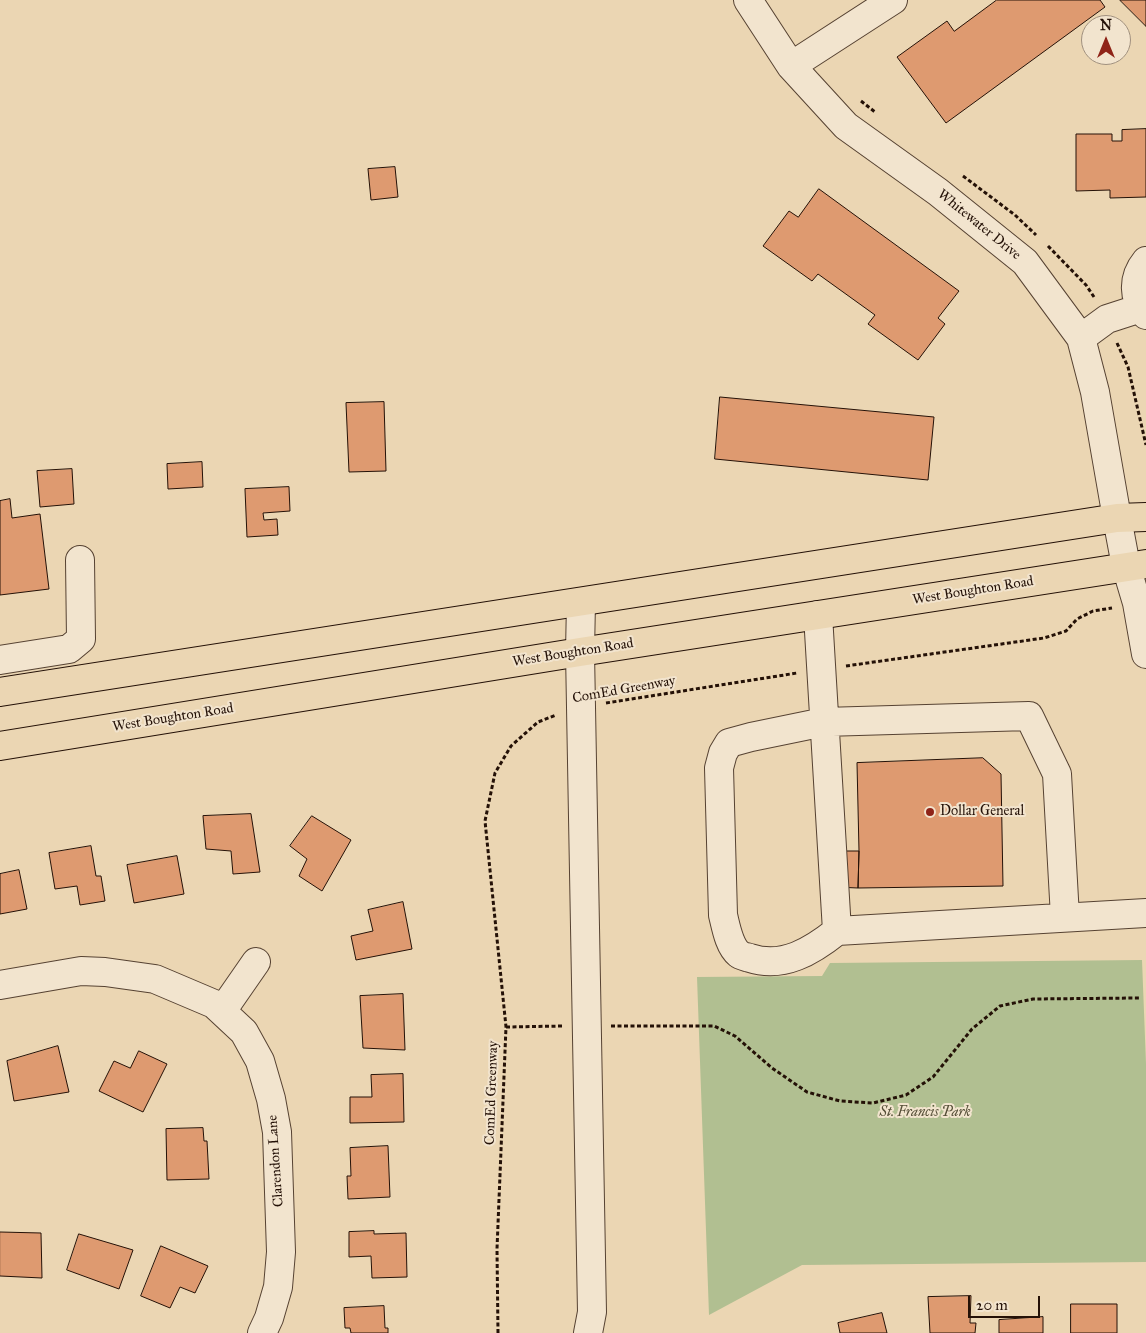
<!DOCTYPE html>
<style>
body{margin:0}
#map{position:relative;width:1146px;height:1333px;overflow:hidden;background:#ebd6b3;font-family:"IM FELL Great Primer",serif}
canvas{display:block}
.north{position:absolute;left:1081px;top:15px;width:50px;height:50px;box-sizing:border-box;background:#f2e4ce;border:1px solid #a0907e;border-radius:50%;rotate:0deg;font-size:14px;font-weight:700;line-height:20px;text-align:center;color:#241107}
.north::after{content:'';display:block;margin:auto;width:18px;height:22px;background:#8f2418;clip-path:polygon(50% 0,100% 100%,50% 72%,0 100%)}
.scale{position:absolute;left:968px;top:1296px;width:72px;height:22px;box-sizing:border-box;border:2px solid #241107;border-top:0;padding-left:6px;font-size:15px;line-height:18px;white-space:nowrap;color:#241107;-webkit-text-stroke:4px #f2e4ce;paint-order:stroke}
</style>
<div id="map">
<canvas width="1146" height="1333"></canvas>
<div class="north">N</div>
<div class="scale">20 m</div>
</div>
<script>
const c = document.querySelector('canvas').getContext('2d');
c.lineJoin = 'round';
function fill(path, color) { c.fillStyle = color; c.fill(path, 'evenodd'); }
function strokePath(path, color, width, dash) { c.strokeStyle = color; c.lineWidth = width; c.lineCap = dash ? 'butt' : 'round'; c.setLineDash(dash || []); c.stroke(path); }
function write(font, color, halo, rows, align = 'center') {
  c.font = font + ' "IM FELL Great Primer",serif'; c.lineWidth = 4; c.setLineDash([]); c.textBaseline = 'middle'; c.strokeStyle = halo; c.fillStyle = color; for (const [text, x, y, turn = 0] of rows) {
    c.save(); c.translate(x, y); c.rotate((+turn || 0) * Math.PI / 180); c.textAlign = isNaN(turn) ? turn : align; if (halo) c.strokeText(text, 0, 0); c.fillText(text, 0, 0); c.restore();
  }
}
const green = new Path2D(`
 M1142,960L1146,1064V1262L802,1265L709,1315L697,977L822,976L830,963Z`);
const building = new Path2D(`
 M997,0H1100L1105,7L946,123L897,57L947,21L954,31Z
 M1120,0H1146V26Z
 M1146,129V197L1110,198V190L1076,191V134H1112V141H1122V130Z
 M395,167L398,197L371,200L368,169Z
 M819,189L959,291L938,318L945,324L918,360L868,324L875,315L818,274L812,281L763,246L789,211L798,217Z
 M720,397L934,417L928,480L715,459Z
 M384,402L386,471L349,472L346,403Z
 M202,462L203,487L168,489L167,464Z
 M72,469L74,504L40,507L37,471Z
 M289,487L290,511L263,513L264,520L277,519L278,535L247,537L245,489Z
 M10,499L12,518L40,514L49,589L0,595V501Z
 M983,758L1001,774L1003,886L858,888L859,851L857,763Z
 M251,814L260,872L233,874L231,851L206,849L203,816Z
 M312,816L351,840L322,891L299,876L307,859L290,846Z
 M91,846L96,876H101L105,901L80,905L77,886L55,889L49,853Z
 M836,851H859L858,888L835,887Z
 M177,856L184,894L134,903L127,865Z
 M19,870L27,909L0,914V874Z
 M403,902L412,949L356,960L351,936L373,931L368,910Z
 M403,994L405,1050L363,1048L360,996Z
 M58,1046L69,1092L14,1101L7,1061Z
 M139,1051L167,1064L143,1112L99,1091L114,1061L130,1068Z
 M403,1074L404,1122L350,1123V1097H372L371,1075Z
 M203,1128L204,1141H207L209,1179L167,1180L166,1129Z
 M388,1146L390,1197L348,1199L347,1176H351L350,1148Z
 M374,1231V1234L406,1233L407,1277L372,1278L371,1256L349,1257V1232Z
 M0,1232L41,1233L42,1278L0,1276Z
 M79,1234L133,1250L119,1289L67,1270Z
 M161,1246L208,1266L195,1293L180,1287L170,1308L141,1296Z
 M971,1296L970,1323H976L975,1333H930L928,1297Z
 M1071,1304H1117V1333H1071Z
 M384,1306L385,1328H388V1333H351L350,1328H345L344,1308Z
 M882,1313L887,1333H840L838,1323Z
 M1043,1317V1333H999V1320Z`);
const path = new Path2D(`
 M861,101L875,112
 M963,176L1015,215L1036,235
 M1048,246L1086,285L1094,297
 M1117,343L1128,367L1146,445
 M846,666L1044,638L1066,631L1077,619L1093,611L1112,608
 M606,703L797,673
 M611,1026H714L735,1036L772,1068L807,1092L840,1101L873,1103L906,1095L933,1077L972,1029L1000,1006L1033,999L1139,998
 M506,1027L563,1026
 M498,1333L497,1249L506,1027L485,821L495,773L511,746L538,722L556,715`);
const minor = new Path2D(`
 M748,0L791,66L846,126L938,192L1025,262L1081,338L1095,392L1117,518L1126,566L1137,603L1146,654
 M791,66L893,0
 M1146,261C1132,278 1133,298 1146,315
 M1081,338L1107,319L1141,308
 M581,602L580,652L592,1312L588,1333
 M818,615L837,931L1146,913
 M0,660L69,649L81,639L80,560
 M837,931C812,951 783,969 750,958C747,957 741,956 739,954C729,946 726,927 723,915L719,768L723,753L729,743L751,737L824,722L1029,716L1057,774L1065,917
 M0,985L81,971L105,972L155,979L214,1004L244,1032L260,1061L271,1099L277,1132L281,1252L278,1287L269,1318L262,1333
 M222,1011L256,962`);
const major = new Path2D(`
 M0,692L1117,518L1146,517
 M0,746L580,652L1146,564`);
const markers = [
 [930,812,5,"#8f2418"]
];
const streetNames = [
 ["Whitewater Drive",979,225,39],
 ["West Boughton Road",973,591,-9],
 ["West Boughton Road",573,653,-9],
 ["ComEd Greenway",624,690,-10],
 ["West Boughton Road",173,718,-9],
 ["ComEd Greenway",492,1093,-88],
 ["Clarendon Lane",276,1161,-94]
];
const poiNames = [
 ["Dollar General",940,812]
];
const parkNames = [
 ["St. Francis Park",925,1113]
];
fill(green, '#b1bf91');
fill(building, '#de9a70');
strokePath(building, '#241107', 1);
strokePath(minor, '#564232', 30);
strokePath(major, '#241107', 30);
strokePath(path, '#241107', 3, [4, 2.5]);
strokePath(minor, '#f2e4ce', 28);
strokePath(major, '#ebd6b3', 28);
for (const [x, y, r, color] of markers) { const dot = new Path2D(); dot.arc(x, y, r, 0, 2 * Math.PI); c.fillStyle = color; c.fill(dot); strokePath(dot, '#f2e4ce', 2); }
write('14px', '#241107', '#f2e4ce', streetNames);
write('14px', '#241107', '#f2e4ce', poiNames, 'left');
write('italic 14px', '#554e37', '#f2e4ce', parkNames);
</script>
